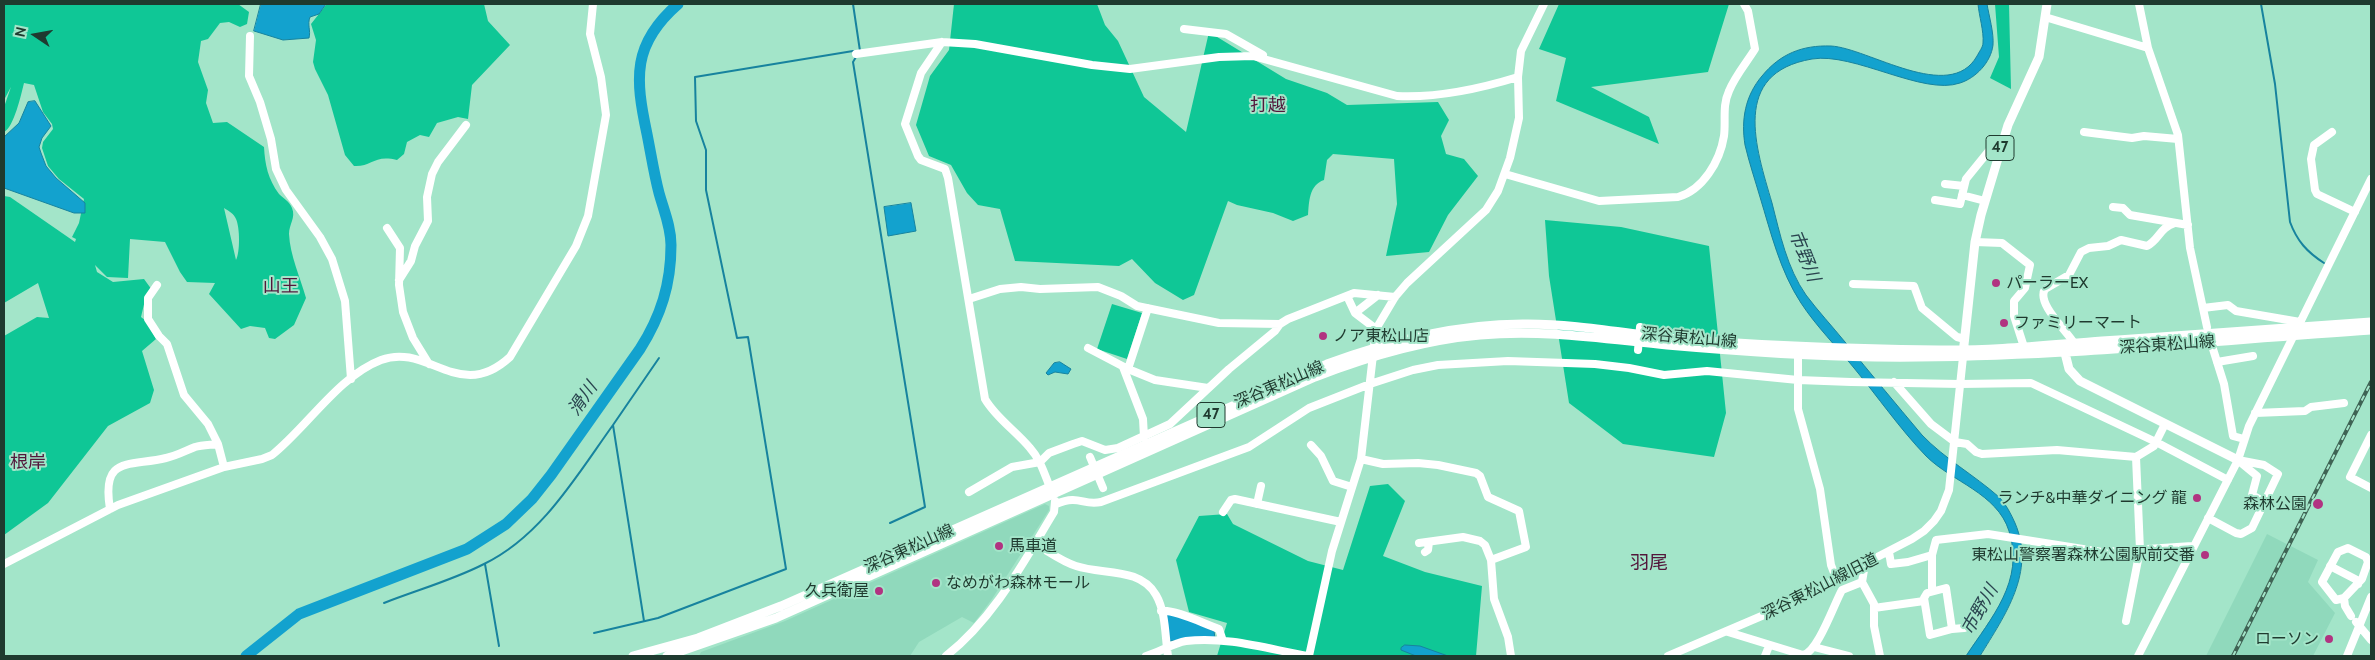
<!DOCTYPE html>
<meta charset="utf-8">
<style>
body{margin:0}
#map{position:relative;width:2375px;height:660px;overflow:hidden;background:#a3e5c9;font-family:Cabin,sans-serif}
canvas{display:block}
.frame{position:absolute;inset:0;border:5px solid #1f3a2f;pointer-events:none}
.north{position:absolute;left:10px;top:10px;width:50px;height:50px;-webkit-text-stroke:4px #a3e5c9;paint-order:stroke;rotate:282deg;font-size:14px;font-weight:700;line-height:20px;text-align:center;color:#1f3a2f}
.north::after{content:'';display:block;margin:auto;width:18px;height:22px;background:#1f3a2f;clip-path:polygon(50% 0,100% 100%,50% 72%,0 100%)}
</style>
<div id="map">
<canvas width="2375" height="660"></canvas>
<div class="frame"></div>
<div class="north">N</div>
</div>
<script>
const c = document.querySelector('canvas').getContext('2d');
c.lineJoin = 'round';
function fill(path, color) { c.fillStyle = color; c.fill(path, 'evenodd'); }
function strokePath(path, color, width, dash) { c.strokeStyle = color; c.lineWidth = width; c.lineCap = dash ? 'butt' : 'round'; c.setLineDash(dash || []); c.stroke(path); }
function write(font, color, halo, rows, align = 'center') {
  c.font = font + ' Cabin,"Noto Sans JP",sans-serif'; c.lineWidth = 4; c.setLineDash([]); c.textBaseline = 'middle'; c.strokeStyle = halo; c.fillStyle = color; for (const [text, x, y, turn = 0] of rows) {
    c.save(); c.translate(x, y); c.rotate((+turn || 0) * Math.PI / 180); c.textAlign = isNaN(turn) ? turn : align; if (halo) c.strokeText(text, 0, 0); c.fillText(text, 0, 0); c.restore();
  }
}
const built = new Path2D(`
 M1045,504L1049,506V510L992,599L974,623L962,617L919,642L910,656H699L701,652L785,621Z
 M2267,534L2318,560L2308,582L2335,613L2313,656H2206Z`);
const green = new Path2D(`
 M4,4H238L249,12L247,24L240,27L229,22L220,23L208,39L201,41L198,62L208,90L206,103L213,123L227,122L264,147C265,165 268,179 279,194C284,199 289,201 292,208C296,218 289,224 289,234C290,255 300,277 306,298L294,325L275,339L269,338L265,328L250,326L241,329L209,294L215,283L187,282L180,272L165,242L130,239L128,278L107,277L95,265L97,272L113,282L144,279L152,290L145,300L141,317L146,321L156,339L142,351L154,390L150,403L108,426L48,503L4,535V336L37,317L49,318L38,283L4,303V196L10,197L75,242L76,239L72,237L79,223L84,199L59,179L48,166L42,148L43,142L53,129L52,124L43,112L34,85L24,83C21,95 14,127 4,132V107L11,87L4,100ZM224,208C229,211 234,214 236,219C240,228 240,252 236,260Z
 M330,4H484L488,21L510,45L472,85L468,119L458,117L437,123L429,137L420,135L407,142L404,154L397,160C374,154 372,167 354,166L345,155L328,95L315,69L313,62L316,40L311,24L326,5Z
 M954,4H1097L1105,25L1118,41L1144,97L1186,132L1209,32L1286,79L1327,93L1347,105L1438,102L1449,120L1441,136L1446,154L1464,159L1478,176L1448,215L1429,252L1386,256L1397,204L1394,159L1333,154L1327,160L1324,180C1309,185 1309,202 1308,215L1293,221L1273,213L1237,205L1228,201L1194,295L1183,300L1155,283L1132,259L1119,266L1015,261L1000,209L978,205L967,193L951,165L929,156L916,125L930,76L949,50Z
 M1559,4H1729L1708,72L1591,87L1649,117L1659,144L1556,101L1566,58L1539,49Z
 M1995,4H2009L2011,89L1990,78L1999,57Z
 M1545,220L1621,227L1709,246L1726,413L1714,457L1623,444L1569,403L1549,276Z
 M1112,304L1142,313L1127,359L1097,349Z
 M1388,484L1405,501L1383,556L1425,572L1482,586L1476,656H1217L1227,623L1189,612L1176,560L1199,516L1227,514L1233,524L1308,561L1343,570L1370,486Z`);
const water = new Path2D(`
 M261,4H326L319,14L310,17C307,25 311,30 309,38L283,40L254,31Z
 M1978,4H1987C1989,16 1994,33 1993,45C1991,62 1976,78 1960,83C1923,96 1854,52 1812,59C1730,73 1756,148 1772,203C1780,234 1787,268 1806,295C1818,311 1832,326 1845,342C1870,373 1896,404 1922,435C1945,459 1974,475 1999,497C2006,504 2011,514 2015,523C2036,572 2005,615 1980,656H1966C1991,618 2025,581 2009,531C1997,493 1952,482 1926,456C1900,429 1878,397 1854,368C1837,347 1816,326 1801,303C1780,271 1771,233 1760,197C1755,180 1749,162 1745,145C1741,120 1745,96 1762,76C1780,54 1802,45 1831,46C1868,48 1950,104 1977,56C1979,52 1983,47 1983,43C1984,31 1979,16 1978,4Z
 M35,101L51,126L42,138L39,147L41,153L46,166L56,178L85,203V213H74L4,188V137L19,123L28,102Z
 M911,203L916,231L888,236L884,207Z
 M1060,362L1071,369L1068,374L1055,372L1048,375L1046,373L1054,363Z
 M1166,614C1182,615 1199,625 1214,631L1215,638L1170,641Z
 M1405,645L1420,646L1448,656H1416L1401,650V648Z`);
const stream = new Path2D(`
 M853,4L860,51
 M2261,4L2275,84L2290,222C2297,241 2307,252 2324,263
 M856,57L853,62L925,507L890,523
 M485,564L499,646
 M384,603C417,590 453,580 484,564C542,536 577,475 613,425
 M644,621L613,425L659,358
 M594,633L658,618L786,569L748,337L737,338L706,190V150L696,121L695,77L853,51`);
const river = new Path2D(`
 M246,656L299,614L467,549L506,524L532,499L551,475L640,349C661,316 671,284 671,245C671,227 664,211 659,193C654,174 651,154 647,134C635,78 632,44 678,4`);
const minor = new Path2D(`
 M2139,4L2148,48L2178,135L2190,248L2207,327
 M2045,17L2148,48
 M1184,29L1226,34L1263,55
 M250,36L249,76L260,102L271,139L276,169L286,190L320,237L332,259L345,301L351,379
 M942,42L921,73L905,124L918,156L921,160L945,169L948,178L985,399C996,418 1016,431 1030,448C1041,460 1045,476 1051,490
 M856,54L942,42L975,44L1092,65L1130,69L1219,57L1253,56L1397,96C1438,98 1479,89 1518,77
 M2084,132L2132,138L2144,136L2178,139
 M2332,132L2314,145L2311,159L2315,190L2317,194L2355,212
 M1505,174L1599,201L1678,197C1703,190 1720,161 1724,136C1726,121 1722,106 1729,91C1735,76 1747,62 1755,49L1748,11L1744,4
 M1945,184L1964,186
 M1962,195L1985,201
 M1935,200L1960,204L1966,179L1996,142L2002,140
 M2113,207L2123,208L2130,215L2188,225
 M387,228L400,248L399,285L403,312L413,338L429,364
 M1975,242L2002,243L2030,265L2025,288L2014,301V316L2024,347
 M399,280L411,261L415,246L428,221L427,197L432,174L438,162L466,125
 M1853,284L1914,286L1922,308L1957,337L1965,339
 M157,285L148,298V319L159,336L167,344L184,395L208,424L218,444
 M1347,296L1355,313L1376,329
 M969,299L1000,289L1021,287L1040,289L1098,287L1121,296L1137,306L1219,323L1280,324
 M2203,308L2228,305L2236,311L2300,322
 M1355,313L1378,295
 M2074,343C2066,330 2036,303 2045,289L2069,275L2081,252L2089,248L2108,246L2121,240L2147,246C2160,239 2159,228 2175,223
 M1088,348L1128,369L1155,380L1208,388
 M2213,349L2224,384L2233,436L2244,439
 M1638,350L1640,327
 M1798,354V409L1820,489L1831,565L1836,578
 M2217,362L2253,356
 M1123,367L1143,419L1144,437
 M1128,369L1148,308
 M1894,382L1931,424L1955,442L1967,444L1976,452L1982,454L2057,450L2136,457L2154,446L2165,424
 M2255,413L2305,411L2311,407L2344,403
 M2371,435L2350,477L2371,488
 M1311,445L1321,456L1333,481L1352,487
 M1090,457L1103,488
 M1361,459L1383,464L1418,463L1438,465L1476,473L1480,476L1488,497L1519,511L1526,547L1491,560
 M2240,462L2257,476L2252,495L2261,500L2268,498
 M969,492L1012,467L1040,462L1049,453L1073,444L1082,441L1105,450L1118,448L1170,424L1229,369L1275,331L1280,324L1288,319L1354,293L1395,297
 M1056,504C1080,494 1082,506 1101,502L1249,447L1309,408L1370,384L1413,370L1438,365L1508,361L1595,364L1629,368L1664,375L1707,371L1798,380L1851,382L1960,384L2031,383L2156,442L2228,480
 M1257,504L1261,486
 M110,509C101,455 129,467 166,458C176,456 185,451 195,447C202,445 211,445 218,444L224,467
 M1223,512L1231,500L1235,499L1341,522
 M2208,518L2236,533L2241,534L2252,528L2278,474L2264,465L2238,460
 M1419,543L1463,537L1480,541L1485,545L1491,560L1494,599L1508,637L1511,656
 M1035,544C1048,551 1062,562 1076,566C1103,575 1140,567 1156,595C1166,612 1165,637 1168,656
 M1425,552L1428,550L1429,542
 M1889,552L1891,564L1908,562L1932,555L1936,540L1988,534L2102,552L2192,546
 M4,564L118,505L224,467L262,459L272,455C307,427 339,376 381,360C428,342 459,404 510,357L576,246L588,216L606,115L601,77L590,34L593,4
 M1862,566L1864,570L1862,582L1874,604V626L1880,656
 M2330,566L2357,580L2358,584
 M1946,588L1952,629L1930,635L1924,598L1927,593Z
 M1932,591V555
 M2344,598L2336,600L2322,582L2338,552L2348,548L2366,557L2368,562L2362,579L2344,598L2345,606L2351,616
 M1874,608L1924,601
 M1161,611C1175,609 1204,624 1219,629L1223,641
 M2126,621L2140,550L2136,457
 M2356,622L2371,640
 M1952,629L1964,628
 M1728,632L1803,655C1818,652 1834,604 1842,590L1862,582
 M1814,647L1849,656
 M946,656C994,618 1023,563 1054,512L1055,501
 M1146,656C1160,652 1173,643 1186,641C1226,636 1268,649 1307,656
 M1309,656L1332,551L1361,459L1376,329L1395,297L1407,283L1486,210L1498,191L1510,158L1519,118L1518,77L1521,51L1544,4
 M1668,656L1771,612L1912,539L1924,531L1934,521L1941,511L1949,490L1963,357
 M1765,656L1769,646
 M2138,656L2238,460L2249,426L2371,179
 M2347,656L2371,597`);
const major = new Path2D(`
 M2064,349L2069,369L2080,381L2238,460
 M1963,354L1975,242L1981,215L2008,125L2039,57L2047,4
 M633,656L698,638L781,606L1327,364C1391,341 1459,323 1528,324C1576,324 1622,333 1670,338C1759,346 1849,349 1939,350C1993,351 2048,345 2102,341C2192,335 2282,328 2371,322
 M667,656L776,618L1315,377C1369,356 1423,340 1480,335C1543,329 1605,339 1667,345C1736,351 1806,356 1875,357C2041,359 2206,341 2371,330`);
const rail = new Path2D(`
 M2233,656L2371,382`);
const markers = [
 [1996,283,5,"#b13381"],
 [2004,323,5,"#b13381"],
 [1323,336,5,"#b13381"],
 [2197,498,5,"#b13381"],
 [2318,504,6,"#b13381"],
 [999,546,5,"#b13381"],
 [2205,555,5,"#b13381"],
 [936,583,5,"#b13381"],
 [879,591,5,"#b13381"],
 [2329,639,5,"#b13381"]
];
const shields = [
 [2000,148,28],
 [1211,415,28]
];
const shieldNames = [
 ["47",2000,148],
 ["47",1211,415]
];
const poiNames = [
 ["パーラーEX",2006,283],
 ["ファミリーマート",2014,323],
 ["ノア東松山店",1333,336],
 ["ランチ&中華ダイニング 龍",2187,498,"right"],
 ["森林公園",2307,504,"right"],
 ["馬車道",1009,546],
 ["東松山警察署森林公園駅前交番",2195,555,"right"],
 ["なめがわ森林モール",946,583],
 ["久兵衛屋",869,591,"right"],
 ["ローソン",2319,639,"right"]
];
const streetNames = [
 ["深谷東松山線",1689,338,5],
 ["深谷東松山線",2167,345,-4],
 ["深谷東松山線",1279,385,-23],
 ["深谷東松山線",909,549,-24],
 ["深谷東松山線旧道",1820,587,-27]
];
const neighbourhoodNames = [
 ["打越",1268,106],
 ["山王",281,287],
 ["根岸",28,463]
];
const waterNames = [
 ["市野川",1804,256,68],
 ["滑川",583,399,-55],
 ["市野川",1980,610,-60]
];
const quarterNames = [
 ["羽尾",1649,563]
];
fill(built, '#90d9bc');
fill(green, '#0fc796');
fill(water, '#13a2ce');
strokePath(water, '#17839e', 1);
strokePath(stream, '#17839e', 2);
strokePath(river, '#13a2ce', 11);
strokePath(minor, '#fff', 8);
strokePath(major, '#fff', 9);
strokePath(rail, '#3f6354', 4);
strokePath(rail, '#a3e5c9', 2, [5.5]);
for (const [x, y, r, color] of markers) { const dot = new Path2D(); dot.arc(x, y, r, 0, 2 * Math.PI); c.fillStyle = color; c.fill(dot); strokePath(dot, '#a3e5c9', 2); }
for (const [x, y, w] of shields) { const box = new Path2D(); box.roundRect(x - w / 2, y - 12.5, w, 25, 4); c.fillStyle = '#a3e5c9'; c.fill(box); strokePath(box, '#1f3a2f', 1); }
write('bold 15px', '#1f3a2f', null, shieldNames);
write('16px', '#1f3a2f', '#a3e5c9', poiNames, 'left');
write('16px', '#1f3a2f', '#a3e5c9', streetNames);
write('18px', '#53173b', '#a3e5c9', neighbourhoodNames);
write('italic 18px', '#2a444f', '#a3e5c9', waterNames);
write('19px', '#53173b', '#a3e5c9', quarterNames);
</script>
